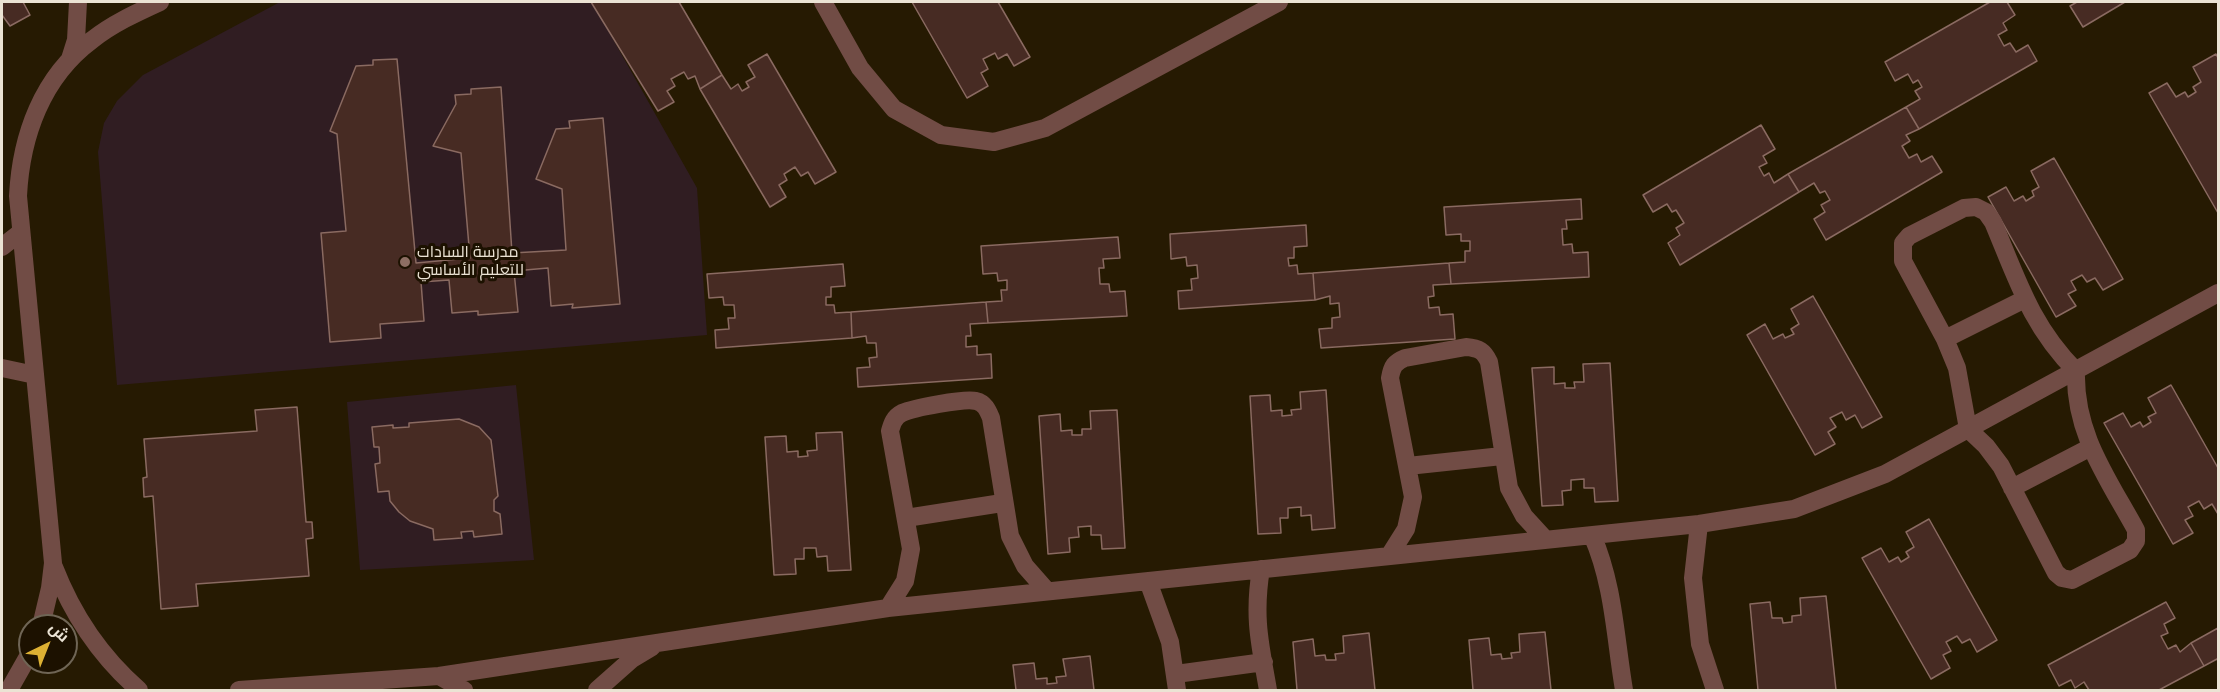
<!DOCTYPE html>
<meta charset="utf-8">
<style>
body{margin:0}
#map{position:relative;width:2220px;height:692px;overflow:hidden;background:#261a02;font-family:"Space Grotesk",Cairo,sans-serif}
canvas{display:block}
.frame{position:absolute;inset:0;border:3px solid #ebe3d4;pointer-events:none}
.north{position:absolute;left:18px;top:614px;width:60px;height:60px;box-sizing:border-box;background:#1c1100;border:2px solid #6f6555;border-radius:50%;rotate:43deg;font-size:16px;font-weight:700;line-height:24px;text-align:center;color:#ebe3d4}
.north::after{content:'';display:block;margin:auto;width:21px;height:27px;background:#ddb133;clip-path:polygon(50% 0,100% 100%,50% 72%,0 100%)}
</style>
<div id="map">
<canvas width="2220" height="692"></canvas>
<div class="frame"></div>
<div class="north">ش</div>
</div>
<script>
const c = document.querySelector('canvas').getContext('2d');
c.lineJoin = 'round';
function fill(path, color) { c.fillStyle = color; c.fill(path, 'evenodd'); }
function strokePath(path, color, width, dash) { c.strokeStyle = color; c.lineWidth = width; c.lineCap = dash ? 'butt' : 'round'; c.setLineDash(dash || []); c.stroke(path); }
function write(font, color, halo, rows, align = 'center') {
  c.font = font + ' "Space Grotesk",Cairo,sans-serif'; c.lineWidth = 6; c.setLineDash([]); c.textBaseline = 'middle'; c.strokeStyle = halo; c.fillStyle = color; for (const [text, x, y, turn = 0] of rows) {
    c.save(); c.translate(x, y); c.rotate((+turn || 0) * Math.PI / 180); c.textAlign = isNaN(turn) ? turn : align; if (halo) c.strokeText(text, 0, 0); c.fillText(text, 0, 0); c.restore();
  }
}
const education = new Path2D(`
 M280,2H592L697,188L707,335L117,385L98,152L104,123L117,101L143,75Z
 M516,385L534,560L360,570L347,402Z`);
const building = new Path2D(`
 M2,2H23L30,15L10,26L2,15Z
 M591,2H679L722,75L700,89L695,76L688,79L684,72L671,79L675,86L667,91L674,102L658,111Z
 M912,2H998L1030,57L1014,66L1007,54L998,59L995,53L983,59L988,69L981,73L988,86L967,98Z
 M1990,2H2007L2015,15L2003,23L2007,30L1998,35L2004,46L2010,43L2016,52L2028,45L2037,61L1919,129L1906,107L1920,99L1915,91L1922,87L1918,80L1913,83L1908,74L1895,81L1885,62Z
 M2077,2H2125L2083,27L2070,6Z
 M767,54L836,172L815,184L808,172L801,176L795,167L784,174L787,180L779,185L786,197L770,207L700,89L722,75L731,89L738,84L742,91L749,87L746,82L755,77L748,65Z
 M2216,54L2218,58V213L2149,93L2167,83L2176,97L2185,92L2188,97L2196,92L2193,87L2201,82L2193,67Z
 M397,59L416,263L470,258L461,153L433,146L456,104L455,95L471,94V89L501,87L512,253L566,250L562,189L536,179L556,129L570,128L569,121L603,118L620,304L572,308L573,304L551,306L548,268L514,271L518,312L478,315V311L452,313L449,280L421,282L424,321L380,324L381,338L330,342L321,233L346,231L337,134L330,131L356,66L373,65V60Z
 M1906,107L1919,129L1906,135L1910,141L1902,146L1909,158L1917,154L1921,162L1932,156L1942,172L1826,240L1814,219L1825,212L1821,205L1830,200L1825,191L1820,193L1814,183L1799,192L1788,174Z
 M1761,125L1775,149L1763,156L1767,163L1759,167L1764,176L1769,173L1774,183L1788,174L1799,192L1680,265L1668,243L1680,235L1676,228L1684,223L1676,210L1672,212L1667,204L1653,212L1643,195Z
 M2054,158L2123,279L2103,290L2095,278L2087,282L2082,275L2071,281L2076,290L2068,294L2076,306L2056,317L1988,197L2006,187L2014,201L2023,196L2026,201L2034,196L2032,191L2039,187L2031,171Z
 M1581,199L1582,219L1566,220L1567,229H1562L1563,245L1572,244L1573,253L1588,252L1589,277L1451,284L1449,263L1465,262V251H1470V241H1461V234L1446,235L1444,207Z
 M1306,225L1307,246L1294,247V258H1288L1289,266L1297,265L1298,274L1313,273L1315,300L1179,309L1178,291L1192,290L1191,279L1198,278L1197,265L1187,266L1186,257L1171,259L1170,234Z
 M1118,237L1120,258L1103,259L1104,268H1099L1100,284H1109L1110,292L1125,291L1127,316L988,323L986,302L1002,301L1001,290H1007V280L998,281L997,273L983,274L981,246Z
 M1449,263L1451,284L1433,285L1434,296L1428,297L1429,308L1439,307L1440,315L1453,314L1455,339L1321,348L1319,329L1332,328V318L1340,317L1339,303L1330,304V296L1315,300L1313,273Z
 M843,264L845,286L831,287V297H826V305H834L835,313L851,312L852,338L716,348L715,330L729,329L728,318H735L734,305H724L723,297L709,298L707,274Z
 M1813,296L1882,417L1862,428L1855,415L1846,420L1842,412L1830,418L1836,427L1828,432L1835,444L1815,455L1747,335L1765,324L1773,339L1783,334L1785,338L1794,334L1791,329L1799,324L1791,309Z
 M986,302L988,323L970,324L971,336H966V347L977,346V355L991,354L992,378L858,387L857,368L870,367L869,358L877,357L876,343H867L866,336L852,338L851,312Z
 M1610,363L1618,501L1595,502L1594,488H1584V479L1571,480V490L1562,491L1563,505L1542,506L1532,368L1554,367V384L1565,383V388H1575L1574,382H1584L1583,364Z
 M2171,385L2218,468V514L2212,504L2204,509L2199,501L2188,507L2193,516L2185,520L2193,533L2173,544L2104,423L2123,413L2131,427L2140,422L2143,427L2151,422L2148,417L2156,413L2148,398Z
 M1326,390L1335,528L1312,530L1311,515L1301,516V507L1288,508V518H1280L1281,533L1258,534L1250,396L1270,395L1271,411L1282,410V416L1292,415L1291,410L1301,409L1300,392Z
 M297,407L306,522H312L313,538L306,539L309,576L196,584L198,606L161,609L153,496L144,497L143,478L147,477L144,439L257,431L255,410Z
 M1117,410L1125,548L1102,549L1101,535H1091V526L1078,527L1079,537L1069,538L1070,552L1048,554L1039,416L1060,414L1061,431L1072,430V435H1082V429H1091L1090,411Z
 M459,419L479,427L491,440L498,496L494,500V511L500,514L502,534L474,537L473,531L461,532L462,538L434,540L433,529L410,521L399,512L390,501L389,491L378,492L375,464L380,463L379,447H374L372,427L393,425V428L409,427V423Z
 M842,432L851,570L828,571L827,556L817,557L816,548H804V559H795L796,574L774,575L765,437L786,436L787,452L798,451V457L808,456L807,451L817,450L816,433Z
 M1929,519L1997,640L1977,652L1970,639L1962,643L1957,636L1946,642L1951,651L1943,655L1950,668L1931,679L1862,558L1881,548L1889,562L1898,557L1901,562L1909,557L1906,552L1914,547L1906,532Z
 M1826,596L1836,690H1758L1750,604L1770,602L1772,618H1782L1783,623L1792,622V616L1801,615L1800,598Z
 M2166,602L2175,618L2164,624L2168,633L2161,636L2168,649L2176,645L2180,652L2191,643L2204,666L2159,690H2089L2084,682L2075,688L2071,680L2059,686L2048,665Z
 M2218,628V661L2217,659L2204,666L2191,643Z
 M1545,632L1551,690H1473L1469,640L1489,638L1491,655L1501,654L1502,659L1512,658L1511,653L1520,652L1519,634Z
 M1369,633L1375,690H1297L1293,642L1313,639L1315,656L1325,655L1326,660H1336L1335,654L1344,653L1343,636Z
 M1090,656L1094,690H1016L1013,665L1034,663L1036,679L1047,678V684L1057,683L1056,677L1066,676L1063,659Z`);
const minor = new Path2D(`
 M823,2L860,68L894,109L941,135L994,142L1045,128L1279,2
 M70,59L76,40L78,2
 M1976,207L1986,212L1993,222C2017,279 2031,326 2076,371C2074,433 2107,477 2136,530V541L2130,550L2072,580L2062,578L2056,573L2001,466L1986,446L1968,429L1957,368L1945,339L1903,261V243L1909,236L1964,208Z
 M2,247L21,232
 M1945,339L2025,299
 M2,368L35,375
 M1408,466L1502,456
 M2012,488L2091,447
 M906,518L1002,503
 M1699,524L1693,578L1700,644L1715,690
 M1592,535C1614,585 1615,637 1624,690
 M1389,556L1406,529L1413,497L1390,378C1392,366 1395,362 1405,358L1466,347C1479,348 1484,351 1489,362L1509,488L1524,516L1546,540
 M54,567C73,616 100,656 139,690
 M1261,569C1253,617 1260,644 1268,690
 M1148,581L1170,642L1177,690
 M888,608L905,581L911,549L890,431C892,424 894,417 902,413C913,408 965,398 976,401C985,403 988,411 991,418L1010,536L1025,566L1047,591
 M41,626L50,588L53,563L18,196C21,136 42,77 92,40C112,24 136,13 160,2
 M1176,674L1264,662
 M439,676L464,690
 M9,690L30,653
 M239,690L439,676L888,608L1699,524L1794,509L1885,474L2218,293
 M597,690L632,659L652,647`);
const markers = [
 [405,262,6,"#8d6e63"]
];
const poiNames = [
 ["مدرسة السادات",417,253],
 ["للتعليم الأساسي",417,271]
];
fill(education, '#301d22');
fill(building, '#472b23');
strokePath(building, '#8a6a61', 1.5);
strokePath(minor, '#714c45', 18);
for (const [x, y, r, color] of markers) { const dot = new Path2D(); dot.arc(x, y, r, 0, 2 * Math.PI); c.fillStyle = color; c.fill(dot); strokePath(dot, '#1c1100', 2); }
write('16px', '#ebe3d4', '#1c1100', poiNames, 'left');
</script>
